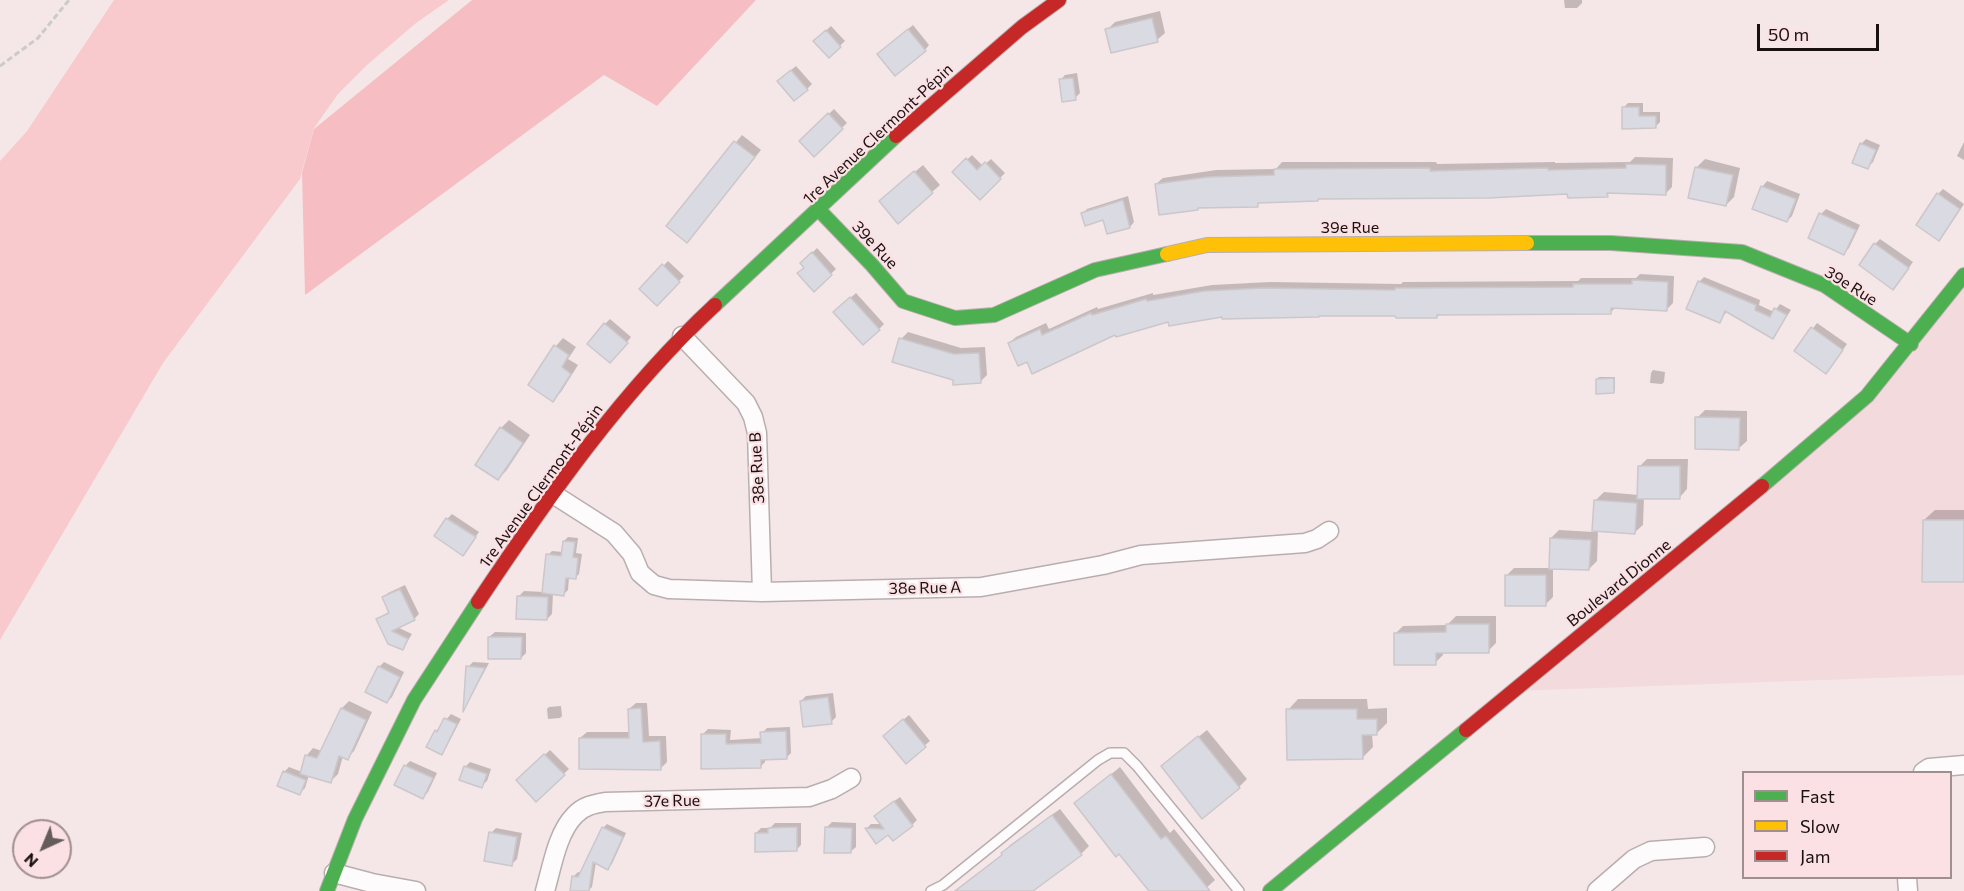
<!DOCTYPE html>
<meta charset="utf-8">
<style>
body{margin:0}
#map{position:relative;width:1964px;height:891px;overflow:hidden;background:#f5e7e8;font-family:Commissioner,sans-serif}
canvas{display:block}
.legend{position:absolute;left:1742px;top:771px;width:210px;height:108px;box-sizing:border-box;background:#fbe1e3;border:2px solid #a18e8f;margin:0;padding:8px 10px;list-style:none;font-size:18px;color:#191111}
.legend li{display:flex;align-items:center;gap:12px;height:30px}
.legend b{width:30px;border:2px solid #a18e8f}
.north{position:absolute;left:12px;top:819px;width:60px;height:60px;box-sizing:border-box;background:#fbe1e3;border:2px solid #a18e8f;border-radius:50%;rotate:224deg;font-size:16px;font-weight:700;line-height:24px;text-align:center;color:#191111}
.north::after{content:'';display:block;margin:auto;width:21px;height:27px;background:#665c5c;clip-path:polygon(50% 0,100% 100%,50% 72%,0 100%)}
.scale{position:absolute;left:1757px;top:24px;width:122px;height:27px;box-sizing:border-box;border:3px solid #191111;border-top:0;padding-left:8px;font-size:18px;line-height:21px;white-space:nowrap;color:#191111;-webkit-text-stroke:4px #fbe1e3;paint-order:stroke}
</style>
<div id="map">
<canvas width="1964" height="891"></canvas>
<ul class="legend">
<li><b style="height:8px;background:#4caf50"></b>Fast</li>
<li><b style="height:8px;background:#ffc107"></b>Slow</li>
<li><b style="height:8px;background:#c62828"></b>Jam</li>
</ul>
<div class="north">N</div>
<div class="scale">50 m</div>
</div>
<script>
const c = document.querySelector('canvas').getContext('2d');
c.lineJoin = 'round';
function fill(path, color) { c.fillStyle = color; c.fill(path, 'evenodd'); }
function strokePath(path, color, width, dash) { c.strokeStyle = color; c.lineWidth = width; c.lineCap = dash ? 'butt' : 'round'; c.setLineDash(dash || []); c.stroke(path); }
function write(font, color, halo, rows, align = 'center') {
  c.font = font + ' Commissioner,sans-serif'; c.lineWidth = 4.5; c.setLineDash([]); c.textBaseline = 'middle'; c.strokeStyle = halo; c.fillStyle = color; for (const [text, x, y, turn = 0] of rows) {
    c.save(); c.translate(x, y); c.rotate((+turn || 0) * Math.PI / 180); c.textAlign = isNaN(turn) ? turn : align; if (halo) c.strokeText(text, 0, 0); c.fillText(text, 0, 0); c.restore();
  }
}
const built = new Path2D(`
 M1964,275V675L1513,691L1867,396Z`);
const green = new Path2D(`
 M472,0H756L657,106L604,75L305,295L302,173L314,129Z`);
const water = new Path2D(`
 M114,0H449L416,23L367,65L338,94L314,128L300,179L163,363L0,640V161L27,131Z`);
const shadow = new Path2D(`
 M1564,0H1582V3L1577,8H1565Z
 M1160,11L1165,33L1157,40L1107,30L1115,22Z
 M913,25L929,45L925,50L884,49Z
 M831,26L845,41L829,56L815,41Z
 M796,66L812,84L807,89L784,76Z
 M1077,73L1080,93L1075,98L1060,80L1065,75Z
 M1628,103H1643V112H1660V122L1655,127L1623,108Z
 M834,109L847,123L814,155L801,141Z
 M742,135L761,150L687,241L668,225Z
 M1866,139L1880,145L1873,162L1868,167L1861,144Z
 M1964,142V160L1957,156Z
 M972,155L983,166L991,159L1005,173L980,198L954,172Z
 M1635,157L1673,158L1672,187L1665,194L1610,192L1607,195L1569,192L1319,197L1261,201L1257,205L1156,184L1163,178L1216,170L1276,169L1282,162H1436L1437,164L1555,162V163L1630,162Z
 M1705,159L1740,168L1734,197L1726,205L1697,167Z
 M923,165L940,185L932,192L889,194Z
 M1767,181L1800,194L1792,216L1787,221L1762,187Z
 M1943,189L1964,204L1944,234L1938,194Z
 M1128,196L1134,222L1130,227L1108,232L1104,218L1083,213L1087,209Z
 M1826,209L1860,225L1849,248L1844,253L1810,237L1821,214Z
 M1880,239L1913,262L1898,283L1875,244Z
 M817,248L836,269L814,290L805,267L802,263Z
 M668,261L684,276L657,304L641,289Z
 M1640,274L1674,276L1673,303L1666,310L1616,307L1610,313L1440,314L1437,317L1397,315L1223,316L1169,321L1116,333L1028,360L1009,343L1016,337L1046,323L1049,329L1097,307L1098,309L1153,293V295L1212,285L1270,282L1401,284L1403,282L1578,281L1581,278H1636Z
 M1704,277L1760,300L1759,305L1774,312L1780,304L1791,310L1773,337L1728,310L1720,321L1699,282Z
 M856,293L884,324L879,329L840,307Z
 M610,319L631,337L615,357L605,324Z
 M1817,323L1847,344L1831,367L1796,351Z
 M908,332L961,348L985,347L987,375L980,382L954,379L901,339Z
 M563,338L576,347L568,359L578,365L561,392L553,400L530,385L556,346Z
 M1653,370L1665,372L1664,382L1662,384L1650,383L1651,373Z
 M1599,377H1615V390L1613,392L1597,379Z
 M1705,410L1747,411V441L1739,448L1697,418Z
 M509,420L530,435L506,471L498,479L501,428Z
 M1647,459H1688L1687,489L1680,497H1644L1643,525L1635,532L1598,530L1597,561L1589,569L1553,567V597L1545,605L1506,576L1514,568H1550L1551,538L1559,530L1594,532L1596,500L1604,492L1639,495V467Z
 M1935,510H1964V581L1924,520Z
 M452,514L479,532L463,554L447,519Z
 M568,537L578,538L576,553L582,554L579,574L575,578L569,577L568,590L564,594L553,593L552,614L547,619L519,596L524,591L544,592L548,555L552,551L563,552L564,541Z
 M405,585L419,614L414,619L397,627L412,634L403,648L378,619L390,611L384,597L388,593Z
 M1456,616H1496V643L1488,651L1443,652V655L1435,663L1395,634L1403,626L1447,625Z
 M495,632L526,633V653L521,658L489,637Z
 M384,662L404,672L392,697L387,702L367,691L379,667Z
 M473,662L489,663L465,708L468,667Z
 M833,693L836,717L831,722L801,701L806,696Z
 M1298,699H1367L1368,709L1387,708V723L1376,734H1372L1373,747L1362,758L1288,710Z
 M349,701L372,712L354,751L347,758L343,756L338,774L331,781L309,775L305,788L300,793L284,772L289,767L302,772L307,755L313,748L322,751L342,708Z
 M636,703H647L649,736H666L667,762L661,768L580,738L587,732H631L629,709Z
 M561,706L562,716L560,718L548,719L547,709L549,707Z
 M451,714L461,719L446,748L441,753L436,731Z
 M909,715L930,741L906,761L890,731Z
 M790,727L791,753L786,758L765,759V762L760,767L703,734L708,729L731,730L730,740L762,738V733L767,728Z
 M1207,730L1247,779L1239,787L1171,759Z
 M550,750L569,769L536,800L518,780Z
 M410,761L437,773L428,792L423,797L405,766Z
 M470,762L491,769L487,781L481,786L465,767Z
 M1120,767L1170,833L1174,829L1215,880L1203,891H1151L1076,803Z
 M900,797L917,820L912,825L889,832L867,828L871,824H882L881,811Z
 M1060,809L1089,846L1081,854L1031,891H954L1003,854L1010,845Z
 M832,822L856,823V847L850,852L827,827Z
 M775,823H801V845L796,850L756,833L761,828H770Z
 M607,824L626,833L612,864L607,868L596,862L592,887L588,891H582L573,877L578,872L582,873L603,828Z
 M496,828L522,833L517,859L512,864L491,833Z`);
const building = new Path2D(`
 M1152,18L1158,42L1111,53L1105,29Z
 M908,29L926,51L895,76L877,54Z
 M826,30L841,47L829,58L813,41Z
 M791,70L808,90L794,101L777,81Z
 M1073,78L1076,100L1062,102L1059,79Z
 M1622,107H1639V116H1656V128L1622,129Z
 M828,113L843,129L814,157L799,141Z
 M734,141L755,157L687,243L666,226Z
 M1860,143L1876,150L1868,169L1852,163Z
 M966,158L977,170L985,162L1001,179L980,200L952,172Z
 M1626,164L1666,165V195L1607,193L1608,197L1568,198L1567,194L1489,198L1318,199V201L1258,203V207L1198,208V210L1159,215L1155,184L1208,177L1274,175V169L1430,168V171L1548,168V170L1626,168Z
 M1695,167L1733,175L1726,206L1688,198Z
 M914,171L933,193L898,224L879,201Z
 M1761,186L1796,199L1787,222L1752,209Z
 M1937,193L1960,209L1939,241L1916,225Z
 M1123,200L1130,228L1107,234L1103,220L1085,226L1081,213Z
 M1819,213L1856,230L1844,255L1808,238Z
 M1874,243L1909,268L1893,290L1859,265Z
 M812,252L832,275L814,292L797,273L804,268L800,263Z
 M662,264L680,282L657,306L639,289Z
 M1632,280L1668,282L1667,311L1611,308V314L1437,315V318H1396L1395,316H1319V317L1222,319V317L1169,326L1168,322L1116,337L1115,335L1032,374L1027,362L1018,366L1008,343L1040,329L1042,335L1091,313L1092,315L1146,299L1147,301L1204,291L1262,288L1395,290V288L1573,287V284H1632Z
 M1698,281L1756,305L1755,310L1770,317L1774,308L1787,315L1773,339L1725,311L1720,323L1686,309Z
 M850,297L880,330L863,345L833,312Z
 M604,323L628,343L610,363L587,344Z
 M1811,327L1843,350L1826,374L1794,351Z
 M899,338L954,354L979,353L981,383L953,385V380L892,362Z
 M554,345L569,355L562,367L571,374L553,402L528,385Z
 M1614,378V393L1596,394V379Z
 M1695,417L1740,418L1739,450L1695,449Z
 M500,427L523,443L498,480L475,465Z
 M1638,466H1680V499H1637Z
 M1594,500L1637,503L1635,534L1592,531Z
 M446,518L476,537L463,556L434,536Z
 M1923,520H1964V582H1922Z
 M1550,538L1591,540L1589,570L1549,569Z
 M563,541L575,542L573,557L578,558L576,579L566,578L564,596L542,593L546,554L561,556Z
 M1505,575H1546V606H1505Z
 M400,589L415,620L392,631L408,639L403,650L388,644L376,619L389,613L382,597Z
 M517,596L548,597L547,620L516,619Z
 M1446,624H1489V653H1436V665H1394V633L1446,632Z
 M488,637H522L521,659H488Z
 M378,666L400,677L387,703L365,692Z
 M466,666L485,668L463,712Z
 M828,697L832,724L803,727L800,701Z
 M341,708L366,720L348,760L339,756L331,783L300,774L305,755L317,758Z
 M641,708L643,742L660,741L661,770L579,769V738H629L628,709Z
 M1286,709H1357V719H1377V735H1362L1363,759L1287,760Z
 M444,718L457,724L442,755L426,747L435,730L437,732Z
 M903,719L926,747L906,764L883,736Z
 M786,731L787,759L761,760V768L701,769V734H726V744L761,743L760,732Z
 M1198,736L1240,788L1202,819L1161,766Z
 M544,754L565,775L536,802L516,780Z
 M404,765L433,778L423,799L394,785Z
 M464,766L487,774L482,788L459,780Z
 M283,771L306,780L300,795L277,786Z
 M1111,774L1161,839L1166,836L1210,891H1149L1119,854L1116,857L1074,803Z
 M894,801L913,826L893,841L888,835L876,844L865,828L884,829L874,816Z
 M1052,815L1082,855L1033,891H955L1002,855L1001,853Z
 M602,827L623,837L608,870L593,862L589,891H570L572,876L578,877Z
 M797,827V851L755,852V833H768V828Z
 M825,827L852,828L851,853H824Z
 M489,832L517,837L512,866L484,861Z`);
const path = new Path2D(`
 M0,66L38,38L69,0`);
const lane = new Path2D(`
 M931,891L943,885L1098,760L1110,753H1124L1137,766L1239,891`);
const street = new Path2D(`
 M682,336L746,403L753,417L757,433L762,592
 M553,494L614,533L632,554L640,573L654,585L669,589L762,592L981,587L1103,565L1141,555L1305,543L1317,539L1329,531
 M1923,772L1929,768L1964,765
 M334,873L372,883L416,891
 M1907,878L1908,891
 M545,891C552,867 557,833 575,815C583,806 594,804 605,802L809,797L832,789L851,778
 M1597,891L1634,859L1651,851L1705,847`);
const fast = new Path2D(`
 M819,210L872,265L903,301L955,318L994,315L1095,270L1167,254
 M1527,243H1611L1742,252L1824,285L1911,344
 M715,305L896,136
 M1762,486L1867,396L1964,275
 M327,891L355,819L414,700L478,602
 M1270,891L1466,730`);
const slow = new Path2D(`
 M1167,254L1207,245L1527,243`);
const jam = new Path2D(`
 M896,136L1022,27L1059,0
 M478,602C548,497 622,391 715,305
 M1466,730L1762,486`);
const streetNames = [
 ["1re Avenue Clermont-Pépin",878,134,-43],
 ["39e Rue",1350,228],
 ["39e Rue",875,245,47],
 ["39e Rue",1851,286,32],
 ["38e Rue B",757,468,-93],
 ["1re Avenue Clermont-Pépin",541,486,-54],
 ["Boulevard Dionne",1619,583,-39],
 ["38e Rue A",925,588,-1],
 ["37e Rue",672,801,-1]
];
fill(built, '#f3dadc');
fill(green, '#f6bec2');
fill(water, '#f8cacd');
fill(shadow, '#0003');
fill(building, '#dadae2');
strokePath(building, '#cbc7ca', 1.5);
strokePath(lane, '#b9aeaf', 12);
strokePath(street, '#b9aeaf', 21);
strokePath(fast, '#b9aeaf', 16);
strokePath(slow, '#b9aeaf', 16);
strokePath(jam, '#b9aeaf', 16);
strokePath(path, '#cdcaca', 3, [6, 3]);
strokePath(lane, '#fefbfc', 9);
strokePath(street, '#fefbfc', 18);
strokePath(fast, '#4caf50', 14);
strokePath(slow, '#ffc107', 14);
strokePath(jam, '#c62828', 14);
write('16px', '#191111', '#fbe1e3', streetNames);
</script>
